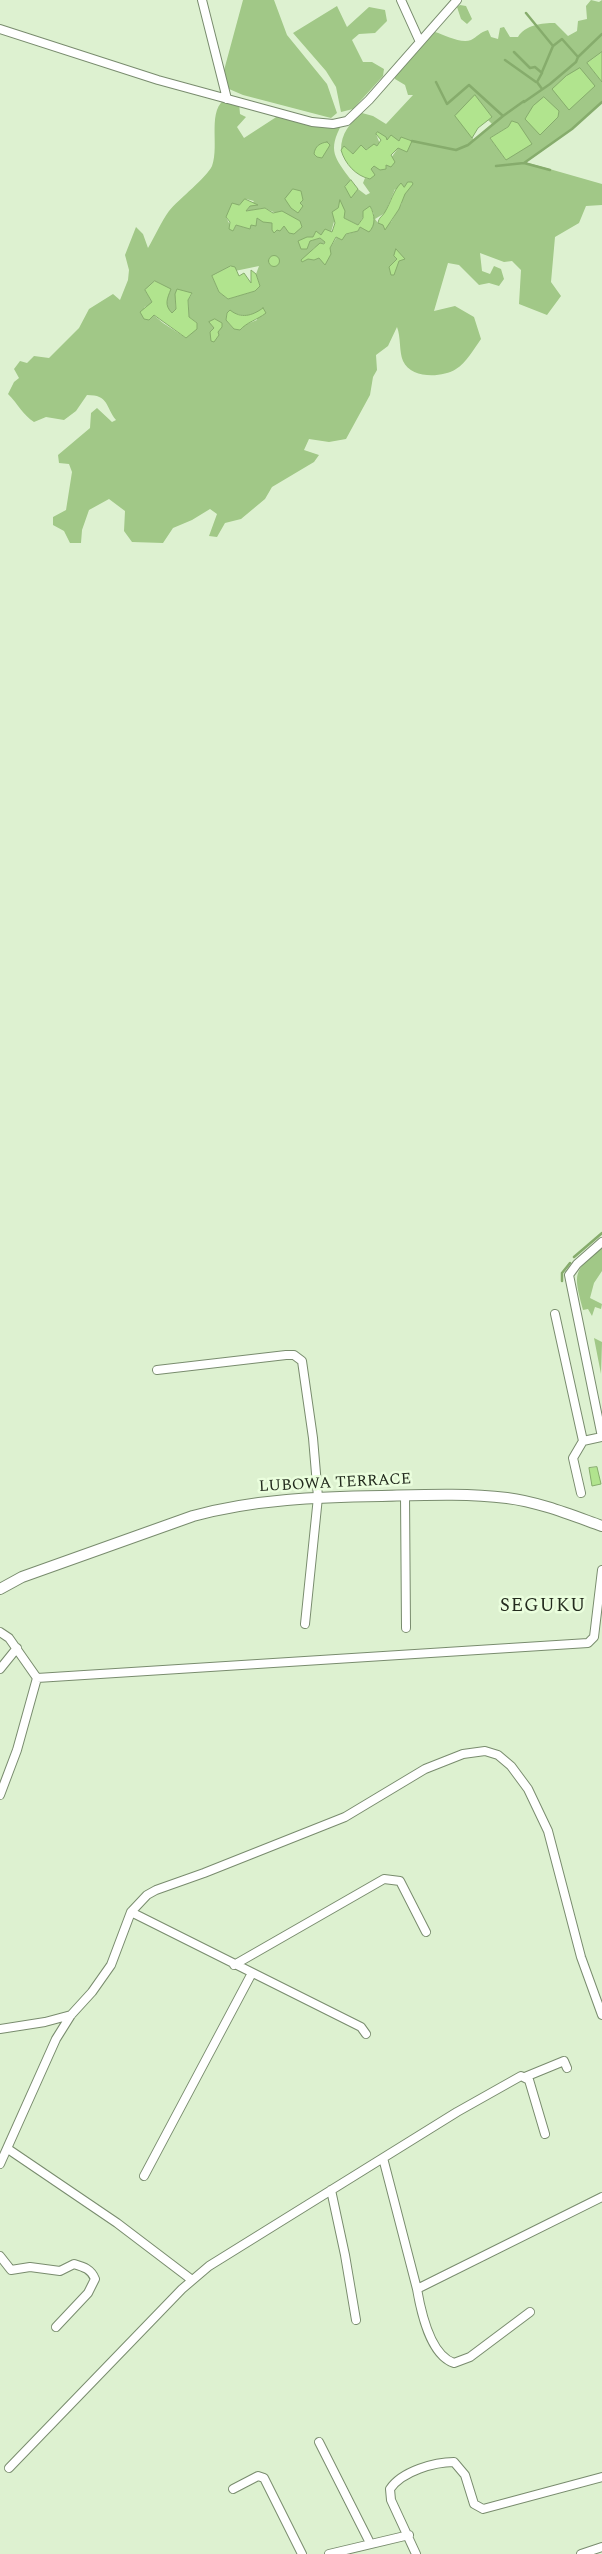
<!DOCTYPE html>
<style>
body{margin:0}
canvas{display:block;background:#ddf1d0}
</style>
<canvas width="602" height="2554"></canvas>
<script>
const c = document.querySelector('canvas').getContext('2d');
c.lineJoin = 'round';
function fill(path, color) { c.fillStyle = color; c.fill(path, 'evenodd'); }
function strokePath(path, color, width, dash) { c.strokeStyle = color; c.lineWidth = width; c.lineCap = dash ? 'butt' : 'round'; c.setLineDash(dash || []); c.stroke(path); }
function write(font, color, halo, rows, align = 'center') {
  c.font = font + ' Spectral,serif'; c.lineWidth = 5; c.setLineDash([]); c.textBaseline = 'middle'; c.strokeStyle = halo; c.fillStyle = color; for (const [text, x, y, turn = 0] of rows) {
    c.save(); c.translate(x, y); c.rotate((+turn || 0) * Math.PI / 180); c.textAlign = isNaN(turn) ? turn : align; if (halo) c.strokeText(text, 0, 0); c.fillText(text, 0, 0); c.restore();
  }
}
const green = new Path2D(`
 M243,0H274L287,35L327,84L337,113L331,118L243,95L229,89L223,74Z
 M591,0L599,2L602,0V52L587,63L602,82V102L572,129L525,162L602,184V205L586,206L579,223L555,237L551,282L561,296L547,315L519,304L521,270L512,261L504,262L480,253L482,271L490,274L494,266L501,269L504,279L499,286L489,283L479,285L459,265L448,263L434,311L455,306L474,317L481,339C474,349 466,363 456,369C442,378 411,379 403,361C399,352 401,337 397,327L388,346L376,355L377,370L373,377L370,395L346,439L329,442L309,439L304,450L319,455L314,462L272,487L265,499L241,519L225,523L217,537L209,536L217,514L210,509L192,520L173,528L163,543L132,542L124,531L125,511L109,499L89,510L82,530L81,543H70L64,531L53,525V517L66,510L72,472L69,464L59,463L58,455L90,428L91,413L97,408L112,422L116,420C105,406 109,395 87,395L76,411L64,420L46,417L34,422C23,415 18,404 8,394L14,382L19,378L14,369L20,361L27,363L34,356L49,358L79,328L89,309L113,294L120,300L128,280L129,270L125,255L136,227L143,234L148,248C155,236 161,222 169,211C179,199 207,177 212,166C220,145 206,109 227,98L239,103L240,114L246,117L237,127L244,138L284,112L313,121L342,124C327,151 335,158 351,180L345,187L351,197L358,189L366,195L370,193L363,183L365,178L370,179L371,169L374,165H386L398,148L399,141L386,140L376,134L380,144L353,154L344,146L341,150C341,133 350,123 362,113L373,116L386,124L413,95H408L405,85L395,79V75L435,32C445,35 461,44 471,40C477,37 480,32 488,30L491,37L498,39L500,28L504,27L510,37H518C525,25 542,23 555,23L568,36L577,31L578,21L587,19L586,6ZM492,117L488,120L492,124L474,140L461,121ZM508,127L506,160L490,138ZM395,189L402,198V203L391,222L378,223L375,219L385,213ZM246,199L254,201L246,211L265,208C276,215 289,214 300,221L288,228L284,226L277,230L274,228L273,223L257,217V222L250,225V229L236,225L233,231L226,217ZM370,206L374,214L372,223L360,227L358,231L337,237L330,248L314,260L308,258L302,262L314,248L326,242L320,238L310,241L313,237L331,232L338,208L344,213V218L358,225ZM231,266L235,271L259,266L256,274L260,286L255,291L228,299L219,292L212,276ZM155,281L164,286L167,309L172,313L176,309L175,299L192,294L188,300L189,317L197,323L186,338L163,323L144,307L150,306L152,302L145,290ZM258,312L257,320L234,329L226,320L227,313L248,316Z
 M460,5L466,6L472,19L467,24L461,19L457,7Z
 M337,6L347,27L369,7L385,10L387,21L375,33L359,34L352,40L363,62H372L384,69L383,76L353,109L341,112L336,87L326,71L293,33Z
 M602,1246V1271L594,1283L590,1298L602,1304L601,1309L595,1307L592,1316L588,1309L583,1310C573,1272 573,1272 602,1246Z
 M594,1338L602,1342L601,1374Z`);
const water = new Path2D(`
 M602,52V82L587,63Z
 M580,68L595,86L569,110L552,89L566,76Z
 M475,95L492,117L478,128L472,138L455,116Z
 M544,97L559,111L558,117L540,135L525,119L533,106Z
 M512,121L518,123L532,144L506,160L490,138L508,127Z
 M378,132L386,137L387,140L391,135L399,141L401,137L412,141L407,152L398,148L391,155L395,162L391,167L386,165V169L380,170L374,166L371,169L375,175L370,179C356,176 345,164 341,150L344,146L353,154L361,145L366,150L374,144L377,146L381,140L376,134Z
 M327,142L330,145L322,158L317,157L314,154C315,146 320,143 327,142Z
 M351,180L358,189L351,198L345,187Z
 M408,182H412L413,184L405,194L399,209L385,230L383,225L378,223C379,217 382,217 385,212C391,202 393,191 401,183L404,187Z
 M293,189L301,191L303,200L300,203L303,206L298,213L291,208L285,199Z
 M245,199L258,205L250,206L246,211L265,208L273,213L282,211L300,221L302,227L294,234L289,233L284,226L280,231L277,230L274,233L272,230V223L263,222L257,218L256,226L251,225L250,229L236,225L233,231L229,229L230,222L226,217L232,203L239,205Z
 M340,200L345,211L344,218L358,225L363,218V211L370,206C375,215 376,225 369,232L360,227L358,231L346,234L342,240L336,237L330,248L331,254L325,265L319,258L314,260L308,259L302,262L301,260L320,243L324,244L325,242L320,238L310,241L307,249H301L298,241L307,237H313L316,231L321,235L325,229L332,232L335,223L332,212L338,208Z
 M396,249L405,259L399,261L394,275H391L389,267L397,259L394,256Z
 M268.5 261a5.5 5.5 0 1 1 11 0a5.5 5.5 0 1 1-11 0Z
 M231,266L235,267L239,276L244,273L251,283V270L256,274L260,286L255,291L228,299L219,292L212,276Z
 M155,281L171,289C167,299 164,305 172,313L176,309L175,294L177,289L192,293L188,300L189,317L197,323V329L186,338L154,315L149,320L144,319L140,312L152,302L145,290Z
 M263,308L266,313C257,320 247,322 240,330L234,329L226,320L227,313L230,310C241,319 252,316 263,308Z
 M215,319L222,323V327L218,332L219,335L214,342L211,341L210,332L214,328L209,322Z
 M597,1467L601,1484L592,1486L589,1468Z`);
const stream = new Path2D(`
 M526,13L553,46L562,39L578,57
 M514,52L530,68L535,67L542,73L537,82L542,89
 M505,60L536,82
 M542,72L553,46
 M436,82L447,104L469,85L503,116L524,101
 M524,102L550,84L576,62L578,57L602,34
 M412,141L456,150L468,145L503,116
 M524,163L572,129L602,102
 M496,166L524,163L550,170
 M574,1257L602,1233
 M562,1281V1273L570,1263`);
const minor = new Path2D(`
 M202,0L227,99
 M401,0L420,42
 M0,29L158,80L312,122L333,124L347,121L369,100L457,0
 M602,1242L577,1264L569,1275L602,1437
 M555,1314L583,1441L573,1458L581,1493
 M157,1370L286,1355H294L302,1361L313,1438L318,1497L305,1624
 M583,1441L602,1437
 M405,1495L406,1628
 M0,1632L9,1638L37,1678
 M0,1669L17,1648
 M0,1795L17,1750L37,1678L588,1643L594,1637L602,1570
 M131,1912L361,2027L366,2034
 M234,1965L384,1879L400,1881L426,1932
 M0,2029L45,2022L71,2015
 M525,2077L564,2061L567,2068
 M8,2149L117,2223L192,2280
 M383,2158L417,2289L602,2197
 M0,2164L56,2039L71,2015L92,1992L111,1965L131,1912L147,1895L156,1890L204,1873L345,1817L425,1769L463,1754L485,1751L498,1755L511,1766L528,1789L548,1831L581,1957L602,2015
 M144,2176L252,1973
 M331,2190L345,2255L356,2320
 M0,2256L11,2270L30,2267L60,2271L74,2264C84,2267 91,2269 95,2279L88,2293L56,2327
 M417,2289C421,2312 430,2355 454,2363L470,2357L530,2312
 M319,2442L370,2543
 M9,2468L182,2289L209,2266L457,2112L521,2076L529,2080L545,2134
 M233,2489L258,2476L264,2478L302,2554
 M329,2554L409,2535
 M416,2554L391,2500L390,2489C402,2471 435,2462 454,2462L465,2475L474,2504L483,2509L602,2477
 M581,2554L602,2547`);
const tertiary = new Path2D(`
 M0,1589L22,1577L193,1516C255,1499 318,1497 382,1496C423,1495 466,1493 507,1498C539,1502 571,1515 602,1526`);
const streetNames = [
 ["LUBOWA TERRACE",335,1484,-3]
];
const quarterNames = [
 ["SEGUKU",543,1607]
];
fill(green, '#a1c887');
fill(water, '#b1e48e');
strokePath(water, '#86ac6c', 1);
strokePath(stream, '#86ac6c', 2.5);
strokePath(minor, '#798c6e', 10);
strokePath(tertiary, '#798c6e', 12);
strokePath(minor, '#fff', 8);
strokePath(tertiary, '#fff', 10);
write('16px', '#232b1e', '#eafedd', streetNames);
c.letterSpacing = '1px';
write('19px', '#232b1e', '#eafedd', quarterNames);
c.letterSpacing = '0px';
</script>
